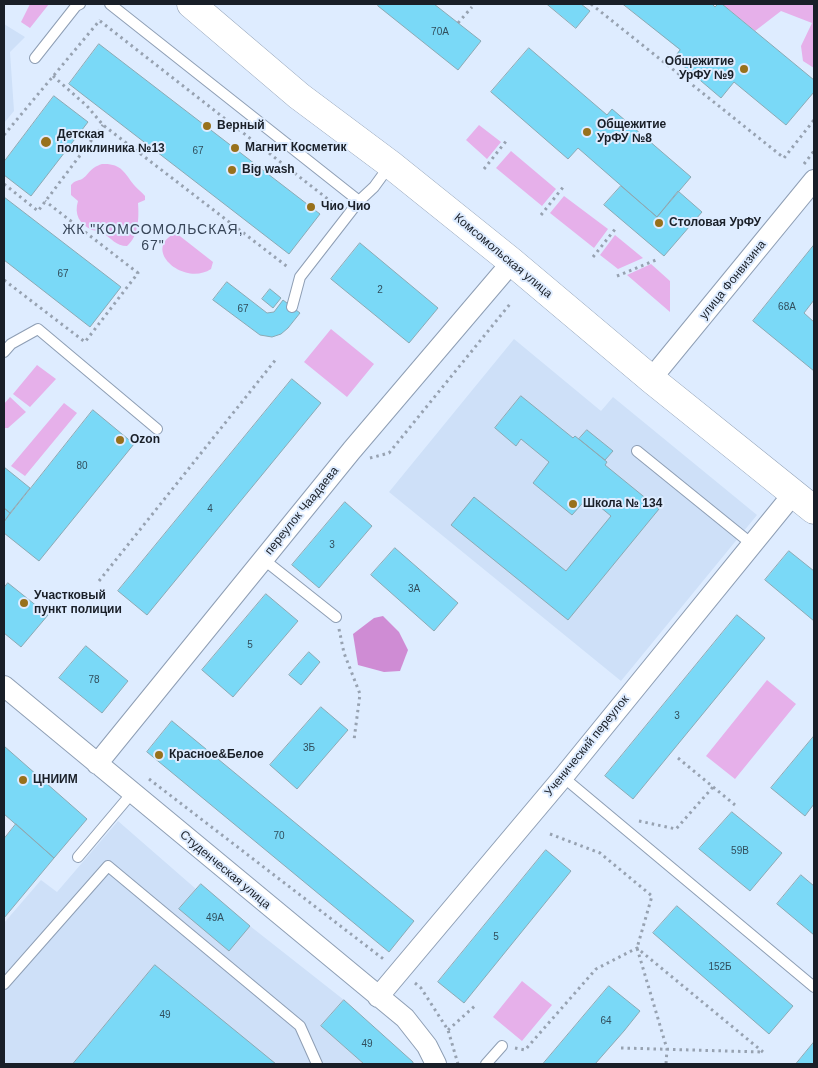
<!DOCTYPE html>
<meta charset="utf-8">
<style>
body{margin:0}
#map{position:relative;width:818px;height:1068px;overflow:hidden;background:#deecff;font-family:Helvetica,sans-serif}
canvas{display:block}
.frame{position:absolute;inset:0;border:5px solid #191f28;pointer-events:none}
</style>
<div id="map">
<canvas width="818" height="1068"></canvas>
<div class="frame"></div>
</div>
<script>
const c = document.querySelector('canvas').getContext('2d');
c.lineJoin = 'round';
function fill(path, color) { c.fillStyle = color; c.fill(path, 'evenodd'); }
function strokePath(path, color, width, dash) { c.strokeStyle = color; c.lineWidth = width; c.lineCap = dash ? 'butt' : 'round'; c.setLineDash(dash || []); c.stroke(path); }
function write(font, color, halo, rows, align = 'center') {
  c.font = font + ' Helvetica,sans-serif'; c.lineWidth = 4; c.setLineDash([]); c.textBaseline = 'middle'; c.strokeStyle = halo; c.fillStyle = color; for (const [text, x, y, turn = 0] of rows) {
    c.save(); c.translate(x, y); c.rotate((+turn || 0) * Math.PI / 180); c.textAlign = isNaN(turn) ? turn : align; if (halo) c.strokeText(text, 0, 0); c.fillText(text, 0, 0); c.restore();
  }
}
const built = new Path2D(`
 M4,24L25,37L10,52L14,111L4,123Z
 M514,339L601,411L613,397L757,515L621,681L389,492Z
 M118,821L196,889L201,884L250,926L344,1000L321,1026L364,1064H4V923L41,880L57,892Z`);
const green = new Path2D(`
 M30,4H49L30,28L21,22Z
 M722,4H814V68L803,61L801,46L812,23L781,11L755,31Z
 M479,125L501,142L487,159L466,140Z
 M511,151L556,189L542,206L496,168Z
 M102,164C121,163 124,172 134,185C137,189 142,192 145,196V200L138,203C139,217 139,236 127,246C116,246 111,238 103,233C100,231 95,231 92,230C79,224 74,214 78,201L71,195V185C75,180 78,181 82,179C89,175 89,168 102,164Z
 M564,196L608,229L594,248L550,213Z
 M176,233L213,262L211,269C184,287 140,249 176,233Z
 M615,235L643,258L618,269L600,255Z
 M651,264L670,281V312L627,275Z
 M331,329L374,364L347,397L304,362Z
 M37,365L56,379L30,407L13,394Z
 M10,397L26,412L8,428H4V404Z
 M64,403L77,413L25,476L11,466Z
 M767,680L796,704L735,779L706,756Z
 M522,981L552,1005L522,1041L493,1017Z`);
const forest = new Path2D(`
 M383,616L399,632L408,650L400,671L384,672L358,665L353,634L374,618Z`);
const building = new Path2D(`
 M379,4H434L481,41L458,70L378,6Z
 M547,4H581L590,11L576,28Z
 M623,4H712L715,7L718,4H722L814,80V92L786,125L734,82L721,98L674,58L680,50Z
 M99,44L320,214L289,254L69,84Z
 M529,48L607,115L612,109L691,177L657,217L578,148L568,159L491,92Z
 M54,96L88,122L31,196L4,175V162Z
 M621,186L657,217L678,191L702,212L664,256L604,205Z
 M4,197L121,287L90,327L4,260Z
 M360,243L438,308L409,343L331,279Z
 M814,245V300L804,313L814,322V371L753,321Z
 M227,282L267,313L274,312L283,300L300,313L288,328L281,334L272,337L260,335L213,300Z
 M270,289L281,298L273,308L262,299Z
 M292,379L321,403L147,615L118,591Z
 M521,396L573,438L575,436L607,462L605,465L659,509L568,620L451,525L474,497L566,571L611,516L588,497L572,515L533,483L549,462L521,439L516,446L495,428Z
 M93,410L134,444L39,561L4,533V522Z
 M587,430L613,451L605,460L579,439Z
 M4,467L30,488L10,513L4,508Z
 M345,502L372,526L319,588L292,565Z
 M4,508L10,513L4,522Z
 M395,548L458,603L434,631L371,575Z
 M789,551L814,571V621L765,580Z
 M8,583L48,615L21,647L4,633V588Z
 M266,594L298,621L233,697L202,670Z
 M737,615L765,638L633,799L605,776Z
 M86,646L128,681L102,713L59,678Z
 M309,652L320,662L301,685L289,675Z
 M321,707L348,730L297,789L270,765Z
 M172,721L414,921L389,952L147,752Z
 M814,736V804L805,816L771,788Z
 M4,746L87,819L54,858L4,814Z
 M732,812L782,853L750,891L699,849Z
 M16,824L54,858L4,918V839Z
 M546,850L571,871L464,1003L438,982Z
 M801,875L814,886V935L777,904Z
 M201,884L250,926L229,951L179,909Z
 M677,906L793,1006L769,1034L653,933Z
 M155,965L276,1064H73Z
 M609,986L640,1011L624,1031L595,1064H543Z
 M344,1000L413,1062V1064H364L321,1026Z
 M814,1042V1064H796Z`);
const path = new Path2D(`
 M591,4L784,158L814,120
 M100,21L338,207
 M458,23L472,7
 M53,76L87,106L103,125L289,268
 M4,135L100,20
 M804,164L814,151
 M484,169L507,140
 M4,184L38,211L103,125
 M541,215L564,186
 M593,257L616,228
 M617,276L656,260
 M4,280L85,342L138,273L45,201
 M370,458L389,453L510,304
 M99,581L277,358
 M339,629L344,653L360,694L354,740
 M678,758L735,805
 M149,779L386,961
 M639,821L676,829L713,787
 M550,834L600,853L652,896L637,948L667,1049L666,1064
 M415,983L421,988L448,1030L458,1064
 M448,1030L477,1004
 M515,1048L525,1050L596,969L637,948L763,1052
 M621,1048L762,1052`);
const service = new Path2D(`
 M110,4L359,201
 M35,58L76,6L80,4
 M292,307L300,277L359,201L374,187L390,165
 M4,352L11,344L38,329L157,429
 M637,451L753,545
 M263,559L336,617
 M563,777L814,987
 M78,857L132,793
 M4,984L108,866L300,1026L317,1064
 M486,1064L502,1046`);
const minor = new Path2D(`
 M651,379L814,180
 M4,686L405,1018L427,1046L436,1064
 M97,764L352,450L512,262
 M378,997L563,777L794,493`);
const secondary = new Path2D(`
 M191,4L299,96L390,164L512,262L651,379L814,510`);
const markers = [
 [744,69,5,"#98711c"],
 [207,126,5,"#98711c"],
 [587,132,5,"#98711c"],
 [46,142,6,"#98711c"],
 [235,148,5,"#98711c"],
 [232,170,5,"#98711c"],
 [311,207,5,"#98711c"],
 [659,223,5,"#98711c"],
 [120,440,5,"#98711c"],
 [573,504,5,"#98711c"],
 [24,603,5,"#98711c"],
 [159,755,5,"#98711c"],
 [23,780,5,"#98711c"]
];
const numberNames = [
 ["70А",440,32],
 ["67",198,151],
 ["67",63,274],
 ["2",380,290],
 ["68А",787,307],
 ["67",243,309],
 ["80",82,466],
 ["4",210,509],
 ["3",332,545],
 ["3А",414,589],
 ["5",250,645],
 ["78",94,680],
 ["3",677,716],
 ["3Б",309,748],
 ["70",279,836],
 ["59В",740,851],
 ["49А",215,918],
 ["5",496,937],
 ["152Б",720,967],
 ["49",165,1015],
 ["64",606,1021],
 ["49",367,1044]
];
const poiNames = [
 ["Общежитие",734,62,"right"],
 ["УрФУ №9",734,76,"right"],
 ["Общежитие",597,125],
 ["УрФУ №8",597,139],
 ["Верный",217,126],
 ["Детская",57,135],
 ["поликлиника №13",57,149],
 ["Магнит Косметик",245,148],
 ["Big wash",242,170],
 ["Чио Чио",321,207],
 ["Столовая УрФУ",669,223],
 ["Ozon",130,440],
 ["Школа № 134",583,504],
 ["Участковый",34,596],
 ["пункт полиции",34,610],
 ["Красное&Белое",169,755],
 ["ЦНИИМ",33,780]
];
const streetNames = [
 ["Комсомольская улица",503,256,40],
 ["улица Фонвизина",733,280,-51],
 ["переулок Чаадаева",302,511,-51],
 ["Ученический переулок",587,746,-51],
 ["Студенческая улица",225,870,40]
];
const neighbourhoodNames = [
 ["ЖК \"КОМСОМОЛЬСКАЯ,",153,230],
 ["67\"",153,246]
];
fill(built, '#cee0f8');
fill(green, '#e6b0ea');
fill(forest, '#cf8cd4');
fill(building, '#7ad9f7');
strokePath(building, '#8ba9b4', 1);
strokePath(service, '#8e9eb4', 12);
strokePath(minor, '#8e9eb4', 22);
strokePath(secondary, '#8e9eb4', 29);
strokePath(path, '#97a2b1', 3, [2.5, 4]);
strokePath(service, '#fff', 10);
strokePath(minor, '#fff', 20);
strokePath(secondary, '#fff', 28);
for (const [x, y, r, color] of markers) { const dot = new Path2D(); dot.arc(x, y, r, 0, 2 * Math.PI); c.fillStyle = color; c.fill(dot); strokePath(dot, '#deecff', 2); }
write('10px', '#314e5c', null, numberNames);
write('bold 12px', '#191f28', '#deecff', poiNames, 'left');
write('12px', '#191f28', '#deecff', streetNames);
c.letterSpacing = '1px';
write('14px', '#384659', '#deecff', neighbourhoodNames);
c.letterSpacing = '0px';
</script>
